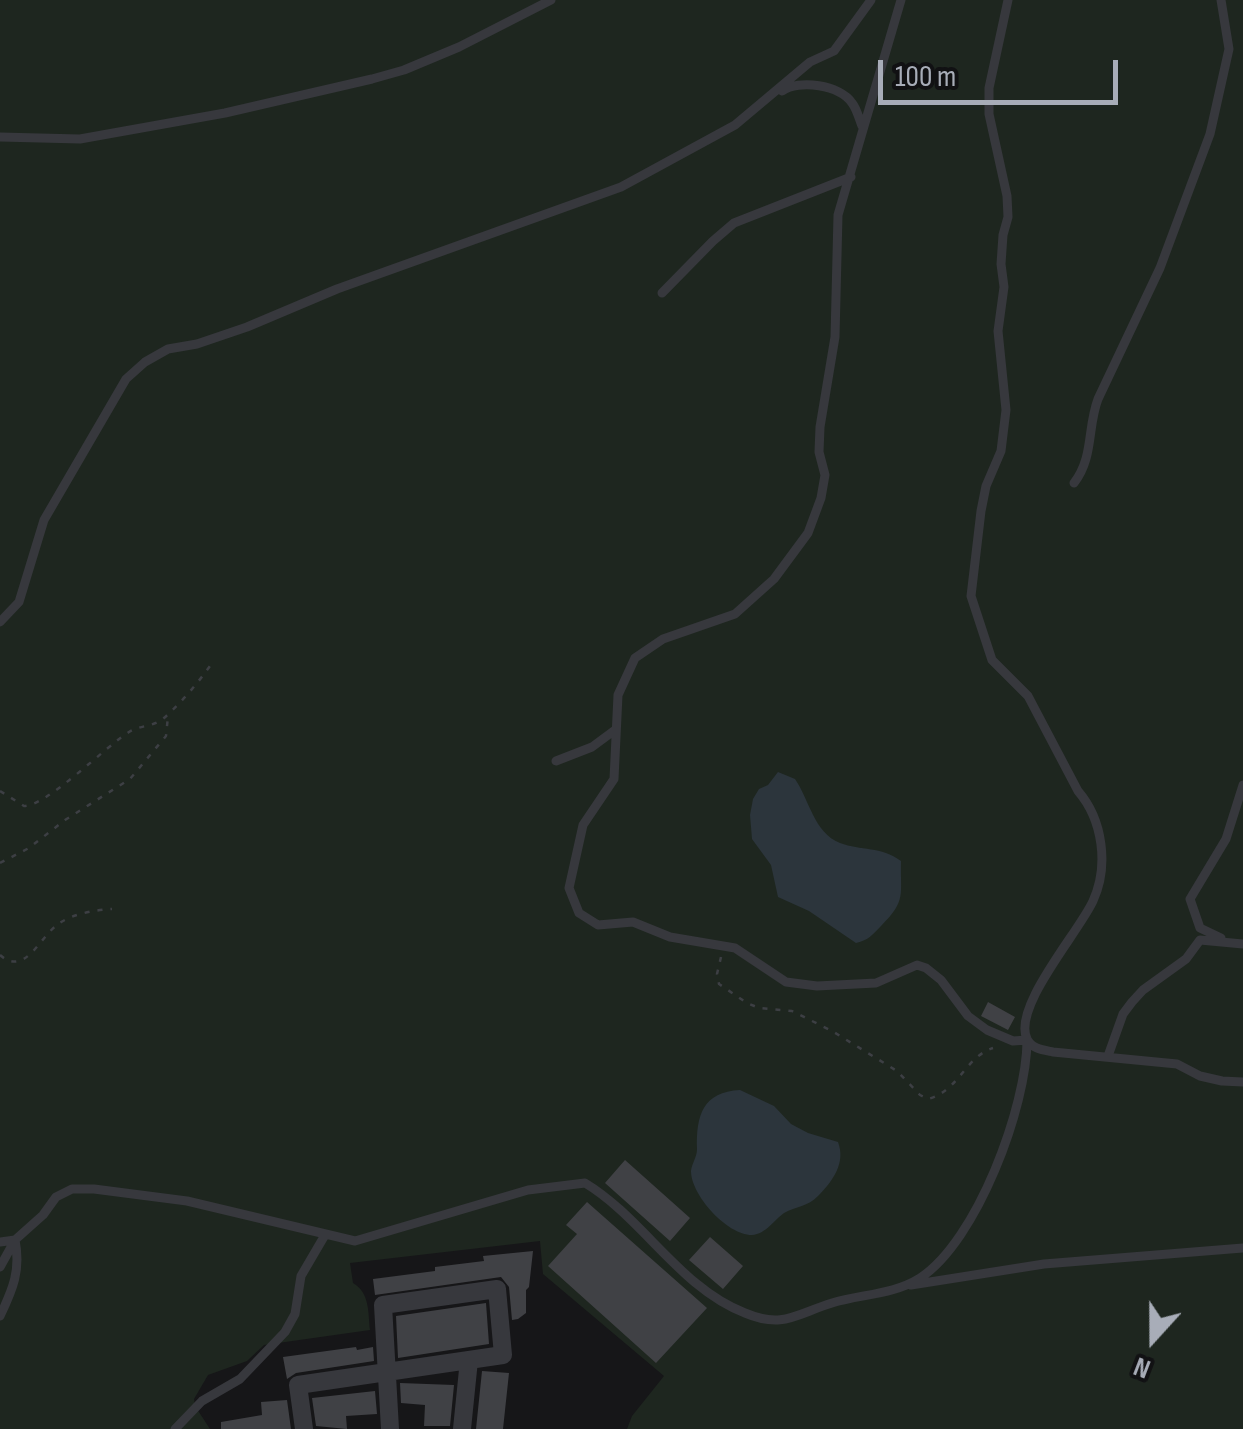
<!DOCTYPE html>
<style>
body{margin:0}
#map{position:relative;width:1243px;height:1429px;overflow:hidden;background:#161618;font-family:"Sofia Sans Condensed",sans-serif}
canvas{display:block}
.north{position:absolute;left:1103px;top:1289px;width:100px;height:100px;-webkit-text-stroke:8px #111113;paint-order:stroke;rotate:201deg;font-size:28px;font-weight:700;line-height:40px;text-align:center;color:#a8adb8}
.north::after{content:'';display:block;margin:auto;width:35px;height:45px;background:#a8adb8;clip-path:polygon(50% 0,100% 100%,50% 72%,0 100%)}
.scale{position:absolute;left:878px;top:60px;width:240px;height:45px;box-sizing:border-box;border:5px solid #a8adb8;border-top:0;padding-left:12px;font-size:30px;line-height:35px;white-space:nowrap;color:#a8adb8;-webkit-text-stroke:8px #111113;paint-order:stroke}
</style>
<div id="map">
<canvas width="1243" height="1429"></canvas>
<div class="north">N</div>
<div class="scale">100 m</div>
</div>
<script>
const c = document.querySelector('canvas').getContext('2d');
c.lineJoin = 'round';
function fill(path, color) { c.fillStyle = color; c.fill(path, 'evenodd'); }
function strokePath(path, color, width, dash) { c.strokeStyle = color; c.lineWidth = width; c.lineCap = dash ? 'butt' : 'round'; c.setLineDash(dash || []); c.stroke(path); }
const green = new Path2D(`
 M0,0H1243V1429H627L632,1416L664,1376L543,1274L540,1241L350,1263L353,1283C370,1293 368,1312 370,1330L264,1345L247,1361L208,1375L194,1399L195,1406L210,1429H0Z`);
const water = new Path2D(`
 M778,772L795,779C809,799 814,833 840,843C861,851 881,846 901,861C900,895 907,900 881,926C872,935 869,940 856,943L809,911L778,897L771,865L752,839L750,815L753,799L759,789L768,785Z
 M740,1090L774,1106L791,1124L808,1133L838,1142C846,1163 833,1181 818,1196C808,1207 796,1206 784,1213C774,1220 766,1234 752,1235C727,1235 691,1195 691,1171C692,1163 697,1157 697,1149C696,1115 703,1092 740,1090Z`);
const building = new Path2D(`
 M988,1002L1015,1017L1008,1030L981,1016Z
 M625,1160L690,1218L670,1241L605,1183Z
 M587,1202L707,1308L656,1363L548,1266L577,1234L566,1225Z
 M710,1237L743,1266L723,1289L689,1260Z
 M533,1251L529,1287L526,1290V1313L518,1319L512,1320L509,1287L501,1277L375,1295L373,1279L435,1271V1267L484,1261L483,1256Z
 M486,1303L489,1344L398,1358L396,1316Z
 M356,1347L357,1350L373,1347L374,1361L296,1373L287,1379L283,1357Z
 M482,1371L509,1373L503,1429H476Z
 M400,1383L454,1385L450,1426H424L425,1405L401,1403Z
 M375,1391L377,1414L346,1416L347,1429L316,1426L312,1398Z
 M287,1400L291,1429H221V1422L262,1415L261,1402Z`);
const path = new Path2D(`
 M0,791L24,806C47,806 105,747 129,732C140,725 154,727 164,718C181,703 197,684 210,666
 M0,863L29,848L65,820L130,779L166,736L168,716
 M0,955C25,977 39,938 57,925C71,914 94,910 112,909
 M721,957L717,974L719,984L747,1003L759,1008L792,1011L832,1031L897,1071L920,1095L928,1099C959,1091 965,1057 993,1048`);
const lane = new Path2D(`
 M1008,0L989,88V114L1007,196L1008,217L1003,235L1001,264L1004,287L998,331L1006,410L1001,451L986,486L981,511L971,596L992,660L1028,696L1078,791C1103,820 1109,866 1093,901C1079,932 1012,1007 1027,1039C1032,1049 1043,1050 1053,1052L1177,1064L1200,1076L1222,1081L1243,1082
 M782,91C799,79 840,85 852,103C857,109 859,119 862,126
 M0,137L80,139L225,113L372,79L404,70L459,47L551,0
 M662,293L713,241L734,223L851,177
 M1074,483C1094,457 1087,428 1098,399L1160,268L1210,134L1229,49L1221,0
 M0,622L19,602L44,520L126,379L145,362L168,349L197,344L247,327L337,289L621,187L735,125L810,62L834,51L871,0
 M556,761L592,747L615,730
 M1221,938L1200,928L1190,899L1226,839L1243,785
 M1108,1056L1123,1014L1132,1002L1143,990L1186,959L1200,940L1243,944
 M0,1242L15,1240C21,1270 13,1289 0,1316
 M0,1267L15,1240L43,1215L56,1197L72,1189H94L187,1201L355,1241L528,1190L585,1183C643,1218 680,1288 745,1313C783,1329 796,1314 832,1303C861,1294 893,1295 920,1278C977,1241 1027,1106 1027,1040L1013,1041L987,1030L968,1016L941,980L926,968L917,965L876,983L817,986L786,982L735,948L670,937L633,922L598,925L579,913L569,888L583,825L614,779L618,695L635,658L663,639L735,614L774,579L808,533L821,498L825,475L819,452L820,427L835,337L838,215L901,0
 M911,1285L1044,1264L1243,1248
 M175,1429L202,1401L240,1379L285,1332L295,1314L301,1276L325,1235`);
const street = new Path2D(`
 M304,1429L298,1385L503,1355L497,1289L383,1305L390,1429
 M462,1429L469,1360`);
fill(green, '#1e261f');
fill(water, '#2c353c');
fill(building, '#404145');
strokePath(path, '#3d3f44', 2.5, [5, 8]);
strokePath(lane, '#37383d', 9);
strokePath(street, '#37383d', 18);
</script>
